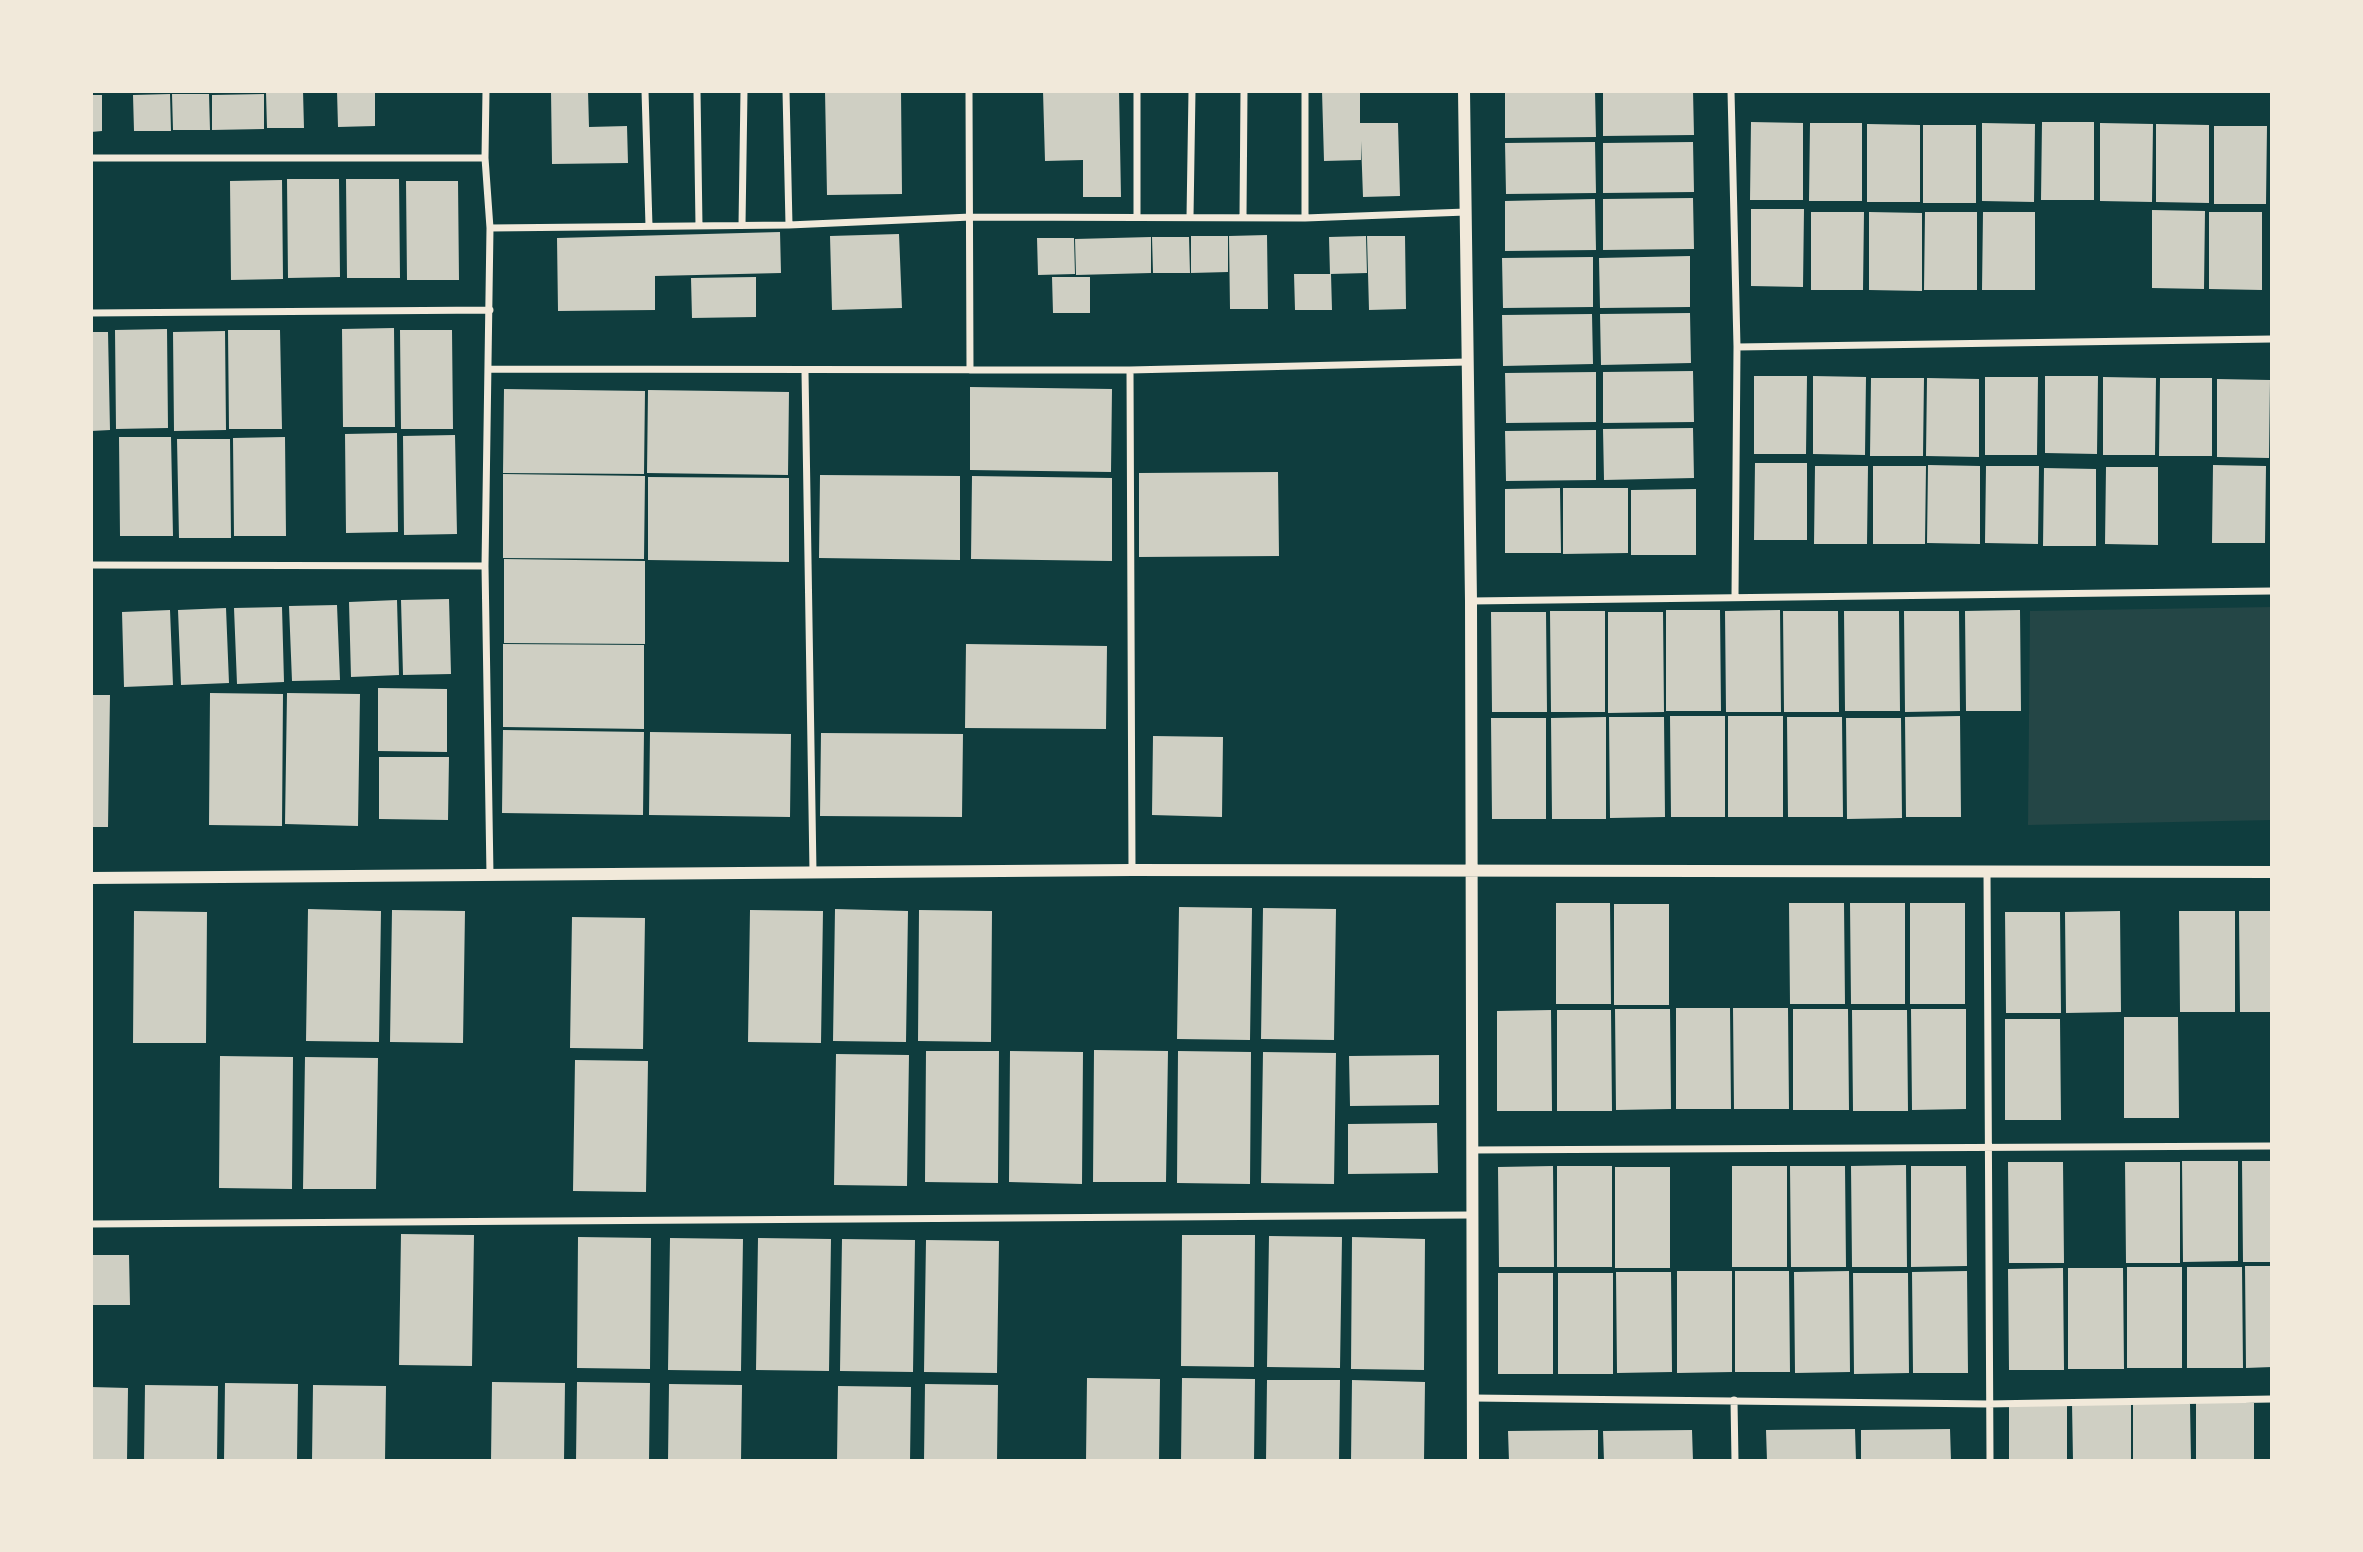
<!DOCTYPE html>
<style>
body{margin:0}
#map{position:relative;width:2363px;height:1552px;overflow:hidden;background:#0f3d3e;font-family:"Sofia Sans Condensed",sans-serif}
canvas{display:block}
.frame{position:absolute;inset:0;border:93px solid #f1e9da;pointer-events:none}
</style>
<div id="map">
<canvas width="2363" height="1552"></canvas>
<div class="frame"></div>
</div>
<script>
const c = document.querySelector('canvas').getContext('2d');
c.lineJoin = 'round';
function fill(path, color) { c.fillStyle = color; c.fill(path, 'evenodd'); }
function strokePath(path, color, width, dash) { c.strokeStyle = color; c.lineWidth = width; c.lineCap = dash ? 'butt' : 'round'; c.setLineDash(dash || []); c.stroke(path); }
const green = new Path2D(`
 M2272,607V820L2028,825L2030,611Z`);
const building = new Path2D(`
 M303,91L304,128H267L266,92Z
 M337,91H375V126L338,127Z
 M551,91H588L589,127L627,126L628,163L552,164Z
 M825,91H901L902,194L827,195Z
 M1043,91H1119L1121,197H1083V160L1045,161Z
 M1322,91H1360V123H1398L1400,196L1363,197L1361,141V160L1324,161Z
 M1505,91H1595L1596,137L1505,138Z
 M1603,91H1693L1694,135L1603,136Z
 M170,94L171,131H134L133,95Z
 M172,94H209L210,130H173Z
 M264,94V129L212,130V95Z
 M91,95H102V131L91,132Z
 M1751,122L1803,123V200H1750Z
 M2042,122H2094V200H2041Z
 M1810,123H1862V201H1809Z
 M1982,123L2035,124L2034,202L1982,201Z
 M2100,123L2153,124L2152,202L2100,201Z
 M1867,124L1920,125V202H1867Z
 M2156,124L2209,125V203L2156,202Z
 M1923,125H1976V203H1923Z
 M2214,126H2267L2266,204H2214Z
 M1595,142L1596,193L1506,194L1505,143Z
 M1693,142L1694,192L1603,193V143Z
 M287,179H339L340,277L288,278Z
 M346,179H399L400,278H347Z
 M282,180L283,279L231,280L230,181Z
 M406,181H458L459,280H407Z
 M1693,198L1694,249L1603,250V199Z
 M1595,199L1596,250L1505,251V201Z
 M1751,209H1804L1803,287L1751,286Z
 M2152,210L2205,211L2204,289L2152,288Z
 M1811,212H1864L1863,290H1811Z
 M1869,212L1922,213V291L1869,290Z
 M1925,212H1977V290H1924Z
 M1983,212H2035V290H1982Z
 M2209,212H2262V290L2209,289Z
 M780,232L781,273L655,276V310L558,311L557,238Z
 M899,234L902,308L832,310L830,236Z
 M1267,235L1268,309H1230L1229,236Z
 M1191,236H1228V272L1191,273Z
 M1366,236L1367,273L1330,274L1329,237Z
 M1367,236H1405L1406,309L1369,310Z
 M1151,237V273L1076,275L1075,239Z
 M1152,237H1189L1190,273H1153Z
 M1037,238H1074L1075,274L1038,275Z
 M1690,256V307L1600,308L1599,258Z
 M1593,257V307L1503,308L1502,258Z
 M1294,274H1331L1332,310H1295Z
 M756,277V317L692,318L691,278Z
 M1052,277H1090V313H1053Z
 M1690,313L1691,363L1601,365L1600,314Z
 M1592,314L1593,364L1503,366L1502,315Z
 M394,328L395,427H343L342,329Z
 M167,329L168,428L116,429L115,330Z
 M228,330H280L282,429H229Z
 M400,330H452L453,429H401Z
 M225,331L226,430L174,431L173,332Z
 M91,332H108L110,430L91,431Z
 M1693,371L1694,422L1603,423V372Z
 M1596,372V422L1506,423L1505,373Z
 M1754,376H1807L1806,454H1754Z
 M1813,376L1866,377L1865,455L1813,454Z
 M2045,376H2098L2097,454L2045,453Z
 M1985,377H2038L2037,455H1985Z
 M2103,377L2156,378L2155,455H2103Z
 M1871,378H1924L1923,456H1870Z
 M1927,378L1979,379V457L1926,456Z
 M2160,378H2212V456H2159Z
 M2217,379L2270,380L2269,458L2217,457Z
 M970,387L1112,389L1111,472L970,470Z
 M504,389L645,391L644,474L503,473Z
 M648,390L789,392L788,475L647,473Z
 M1693,428L1694,478L1604,480L1603,429Z
 M1596,430V480L1506,481L1505,431Z
 M397,433L398,532L346,533L345,434Z
 M455,435L457,534L404,535L403,436Z
 M119,437H171L173,536H120Z
 M285,437L286,536H234L233,438Z
 M177,439H230L231,538H179Z
 M1755,463H1807V540H1754Z
 M1928,465L1980,466V544L1927,543Z
 M2213,465L2266,466L2265,543H2212Z
 M1815,466H1868L1867,544H1814Z
 M1873,466H1926L1925,544H1873Z
 M1986,466H2039L2038,544L1985,543Z
 M2106,467H2158V545L2105,544Z
 M2044,468L2096,469V546H2043Z
 M1278,472L1279,556L1139,557V473Z
 M503,474L645,476L644,559L503,558Z
 M820,475L960,476V560L819,558Z
 M972,476L1112,478V561L971,559Z
 M648,477L789,478V562L648,560Z
 M1560,488L1561,553H1505V489Z
 M1563,488H1628V553L1563,554Z
 M1696,489V555H1631V490Z
 M504,559L645,561V644L504,643Z
 M449,599L451,674L403,675L401,600Z
 M397,600L399,675L351,677L349,602Z
 M337,605L340,680L292,681L289,606Z
 M282,607L284,682L237,684L234,608Z
 M226,608L229,683L181,685L178,610Z
 M170,610L173,685L124,687L122,612Z
 M1666,610H1720L1721,711H1666Z
 M1780,610L1781,712H1726L1725,611Z
 M2020,610L2021,711H1966L1965,611Z
 M1550,611H1605V712H1551Z
 M1783,611H1838L1839,712H1784Z
 M1844,611H1899L1900,711H1845Z
 M1904,611H1959L1960,711L1905,712Z
 M1491,612H1546L1547,712H1492Z
 M1608,612H1663L1664,712L1608,713Z
 M503,644L644,645V729L503,727Z
 M966,644L1107,646L1106,729L965,728Z
 M378,688L447,689V752L378,751Z
 M210,693L283,694L282,826L209,825Z
 M287,693L360,694L358,826L285,824Z
 M91,695H110L108,827H91Z
 M1670,716H1725V817H1671Z
 M1728,716H1783V817H1728Z
 M1960,716L1961,817H1906L1905,717Z
 M1606,717V819H1552L1551,718Z
 M1609,717H1664L1665,817L1610,818Z
 M1787,717H1842L1843,817H1788Z
 M1491,718H1546V819H1492Z
 M1846,718H1901L1902,818L1847,819Z
 M503,730L644,732L643,815L502,813Z
 M650,732L791,734L790,817L649,815Z
 M821,733L963,734L962,817L820,816Z
 M1153,736L1223,737L1222,817L1152,815Z
 M379,757H449L448,820L379,819Z
 M1556,903H1610L1611,1004H1556Z
 M1789,903H1844L1845,1004H1790Z
 M1850,903H1905V1004H1851Z
 M1910,903H1965V1004H1910Z
 M1614,904H1669V1005H1614Z
 M1179,907L1252,908L1250,1040L1177,1039Z
 M1263,908L1336,909L1334,1040L1261,1039Z
 M308,909L381,911L379,1042L306,1041Z
 M835,909L908,911L906,1042L833,1041Z
 M392,910L465,911L463,1043L390,1042Z
 M750,910L823,911L821,1043L748,1042Z
 M919,910L992,911L991,1042L918,1041Z
 M134,911L207,912L206,1043H133Z
 M2120,911L2121,1012L2066,1013L2065,912Z
 M2179,911H2235V1012H2180Z
 M2239,911H2272V1012H2240Z
 M2005,912H2060L2061,1013H2006Z
 M572,917L645,918L643,1049L570,1048Z
 M1676,1008H1730L1731,1109H1676Z
 M1733,1008H1788L1789,1109H1734Z
 M1615,1009H1670L1671,1109L1616,1110Z
 M1793,1009H1848L1849,1110H1793Z
 M1911,1009H1966V1109L1912,1110Z
 M1551,1010L1552,1111H1497V1011Z
 M1557,1010H1611L1612,1111H1557Z
 M1852,1010H1907L1908,1111H1853Z
 M2124,1017H2178L2179,1118H2124Z
 M2005,1019H2060L2061,1120H2005Z
 M1094,1050L1168,1051L1166,1182H1093Z
 M926,1051H999L998,1183L925,1182Z
 M1010,1051L1083,1052L1082,1184L1009,1182Z
 M1178,1051L1251,1052L1250,1184L1177,1183Z
 M1263,1052L1336,1053L1334,1184L1261,1183Z
 M836,1054L909,1055L907,1186L834,1185Z
 M1439,1055V1105L1350,1106L1349,1056Z
 M220,1056L293,1057L292,1189L219,1188Z
 M305,1057L378,1058L376,1189H303Z
 M575,1060L648,1061L646,1192L573,1191Z
 M1437,1123L1438,1173L1348,1174V1124Z
 M2182,1161H2238V1261L2183,1262Z
 M2242,1161H2272V1262H2243Z
 M2008,1162H2063L2064,1263H2009Z
 M2125,1162H2180V1263H2126Z
 M1906,1165L1907,1267H1852L1851,1166Z
 M1553,1166L1554,1267H1499L1498,1167Z
 M1557,1166H1612V1267H1557Z
 M1732,1166H1787V1267H1732Z
 M1790,1166H1845L1846,1267H1791Z
 M1911,1166H1966L1967,1266L1911,1267Z
 M1615,1167H1670V1268H1615Z
 M401,1234L474,1235L472,1366L399,1365Z
 M1182,1235H1255L1254,1367L1181,1366Z
 M1269,1236L1342,1237L1340,1368L1267,1367Z
 M578,1237L651,1238L650,1369L577,1368Z
 M1352,1237L1425,1239L1424,1370L1351,1369Z
 M670,1238L743,1239L741,1371L668,1370Z
 M758,1238L831,1239L829,1371L756,1370Z
 M842,1239L915,1240L913,1372L840,1371Z
 M926,1240L999,1241L997,1373L924,1372Z
 M91,1255H129L130,1305H91Z
 M2245,1266H2272V1367L2246,1368Z
 M2127,1267H2182V1368H2127Z
 M2187,1267H2242L2243,1368H2187Z
 M2063,1268L2064,1370H2009L2008,1269Z
 M2068,1268H2123L2124,1369H2068Z
 M1677,1271H1732V1372L1677,1373Z
 M1735,1271H1789L1790,1372H1735Z
 M1849,1271L1850,1372L1795,1373L1794,1272Z
 M1967,1271L1968,1373H1913L1912,1272Z
 M1616,1272H1671L1672,1372L1617,1373Z
 M1498,1273H1553V1374H1498Z
 M1558,1273H1613V1374H1558Z
 M1853,1273H1908L1909,1373L1854,1374Z
 M1087,1378L1160,1379L1159,1461H1086Z
 M1182,1378L1255,1379L1254,1461H1181Z
 M1267,1380H1340L1339,1461H1266Z
 M1352,1380L1425,1382L1424,1461H1351Z
 M492,1382L565,1383L564,1461H491Z
 M577,1382L650,1383L649,1461H576Z
 M225,1383L298,1384L297,1461H224Z
 M669,1384L742,1385L741,1461H668Z
 M925,1384L998,1385L997,1461H924Z
 M145,1385L218,1386L217,1461H144Z
 M313,1385L386,1386L385,1461H312Z
 M838,1386L911,1387L910,1461H837Z
 M91,1387L128,1388L127,1461H91Z
 M2072,1403H2131V1461H2073Z
 M2196,1403H2254V1461H2196Z
 M2009,1404H2067V1461H2009Z
 M2133,1404H2190L2191,1461H2133Z
 M1855,1429L1856,1461H1767L1766,1430Z
 M1950,1429L1951,1461H1861V1430Z
 M1598,1430V1461H1509L1508,1431Z
 M1692,1430L1693,1461H1604L1603,1431Z`);
const minor = new Path2D(`
 M486,91L485,158L490,228L485,566L490,875
 M645,91L649,226
 M697,91L699,226
 M786,91L789,225
 M969,91L970,370
 M1731,91L1737,347L1735,596
 M91,158H485
 M1137,216V91
 M1190,217L1192,91
 M1243,217L1244,91
 M1305,218V91
 M742,225L744,91
 M490,228L789,225L971,217L1305,218L1466,212
 M91,313L490,310
 M1737,347L2272,339
 M489,369L1130,370L1467,362
 M1130,370L1132,870
 M805,372L813,872
 M91,565L485,566
 M1471,601L2272,591
 M1987,871L1990,1461
 M1472,1150L2272,1146
 M91,1224L1471,1215
 M1473,1398L1988,1404L2272,1399
 M1734,1400L1735,1461`);
const tertiary = new Path2D(`
 M1464,91L1471,601L1473,1461
 M91,878L1132,870L2272,872`);
fill(green, '#244646');
fill(building, '#cfcfc3');
strokePath(minor, '#f1e9da', 7);
strokePath(tertiary, '#f1e9da', 12);
</script>
